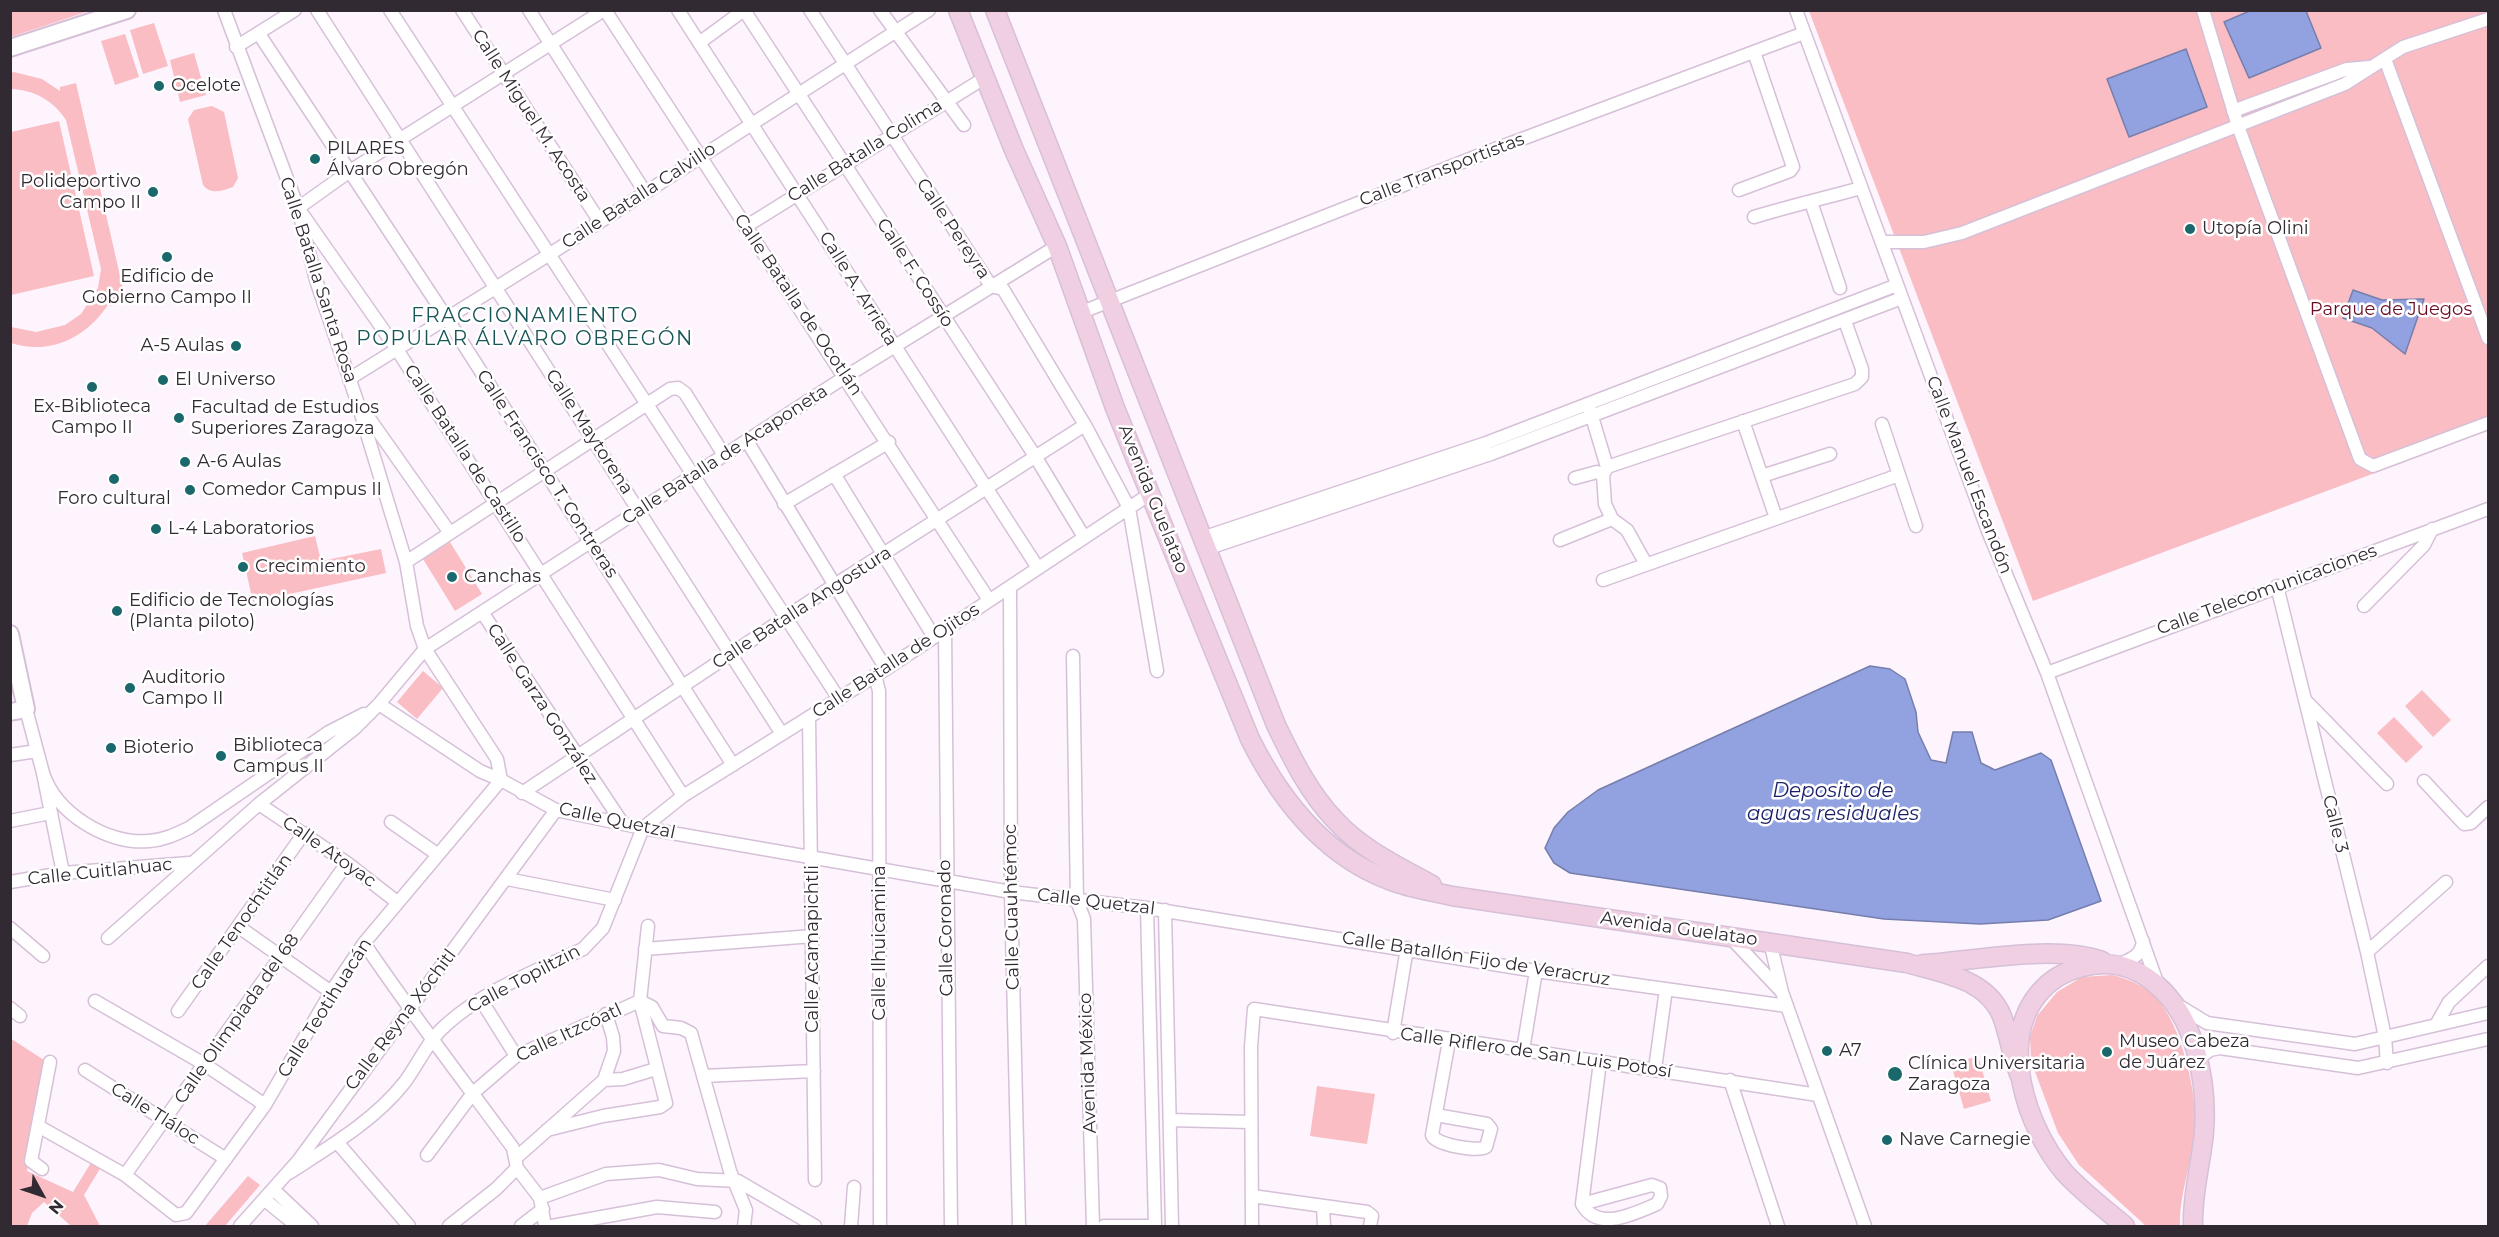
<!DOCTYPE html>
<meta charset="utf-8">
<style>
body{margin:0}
#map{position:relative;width:2499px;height:1237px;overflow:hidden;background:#fdf4fe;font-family:Montserrat,sans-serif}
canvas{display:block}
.frame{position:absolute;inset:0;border:12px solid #322a33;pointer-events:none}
.north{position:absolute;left:12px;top:1165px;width:60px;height:60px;-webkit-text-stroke:4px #fff;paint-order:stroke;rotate:130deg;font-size:16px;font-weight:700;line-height:24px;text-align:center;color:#322a33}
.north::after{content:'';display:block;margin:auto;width:21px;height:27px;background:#322a33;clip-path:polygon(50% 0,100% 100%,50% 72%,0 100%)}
</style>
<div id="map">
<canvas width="2499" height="1237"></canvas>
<div class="frame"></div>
<div class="north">N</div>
</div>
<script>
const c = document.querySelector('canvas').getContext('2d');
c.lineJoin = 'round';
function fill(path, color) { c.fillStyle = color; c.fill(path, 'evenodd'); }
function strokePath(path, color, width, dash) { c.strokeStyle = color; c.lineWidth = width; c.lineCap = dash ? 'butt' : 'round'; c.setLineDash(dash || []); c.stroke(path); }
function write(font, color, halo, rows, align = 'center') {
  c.font = font + ' Montserrat,sans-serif'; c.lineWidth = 5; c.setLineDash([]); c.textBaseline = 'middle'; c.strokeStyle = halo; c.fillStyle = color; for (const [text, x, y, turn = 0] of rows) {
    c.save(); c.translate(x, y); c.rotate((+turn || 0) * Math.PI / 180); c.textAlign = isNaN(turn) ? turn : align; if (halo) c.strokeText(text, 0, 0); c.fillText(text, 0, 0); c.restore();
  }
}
const green = new Path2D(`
 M11,10H89V11L11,37Z
 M1809,11H2488V433L2487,431L2033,601Z
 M154,23L168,66L143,74L130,30Z
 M125,34L139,77L115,85L101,41Z
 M194,53L206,95L180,102L170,60Z
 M14,72L42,79L60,91V87L76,83L126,302L110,306L109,303C88,337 50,356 11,343V327L36,332L65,325L81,314L98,288L101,269L66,120C53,100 34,90 11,89V73Z
 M212,106L224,112L238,178L233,187C222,191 211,195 203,185L188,119L194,110Z
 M59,121L94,276L11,295V132Z
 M315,536L321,561L381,549L386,573L253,602L242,553Z
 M450,542L482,594L455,611L423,559Z
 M423,671L443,688L417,719L397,702Z
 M2422,690L2451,720L2433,737L2405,706Z
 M2394,717L2423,747L2406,763L2377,733Z
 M2112,975C2128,979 2144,985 2156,998C2181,1024 2197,1091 2195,1127C2193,1160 2179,1194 2180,1226H2146L2079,1165L2058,1133L2031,1061L2030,1037L2037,1016L2057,992L2082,977Z
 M10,1038L47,1062L27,1171L73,1192L92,1161L101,1167L84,1195L100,1226H71L44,1202L32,1213L27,1226H11Z
 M1978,1056L1991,1101L1964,1109L1951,1064Z
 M1317,1086L1375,1094L1367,1144L1310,1136Z
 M248,1176L260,1185L225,1226H205Z`);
const water = new Path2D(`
 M2252,10L2306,11L2321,48L2249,78L2224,22Z
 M2186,49L2207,107L2129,137L2107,79Z
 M2353,290L2382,300L2424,299L2405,354L2372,328L2343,318Z
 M1870,666L1890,669L1905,679L1916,712L1918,732L1931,760L1946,763L1953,732H1972L1981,763L1995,770L2041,753L2051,760L2101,901L2048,920L1980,924L1884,919L1570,873L1554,863L1545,848L1554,828L1568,812L1598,790Z`);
const minor = new Path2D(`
 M317,10L782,734
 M390,10L839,699
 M462,10L600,222
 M529,10L645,192
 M604,10L350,171L298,208L396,348L683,796
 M605,10L989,600
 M678,10L1038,568
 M744,10L1035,456L1084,537
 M810,10L991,286L1003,289L1085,425L1129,508L1157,671
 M880,10L964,125
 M1796,10L1988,531L2047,673L2158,985
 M2203,10L2238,126L2360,459L2373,466L2488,423
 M259,34L446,317L733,765
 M699,43L744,10
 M236,47L295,10
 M2385,59L2488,338
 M2233,111L2347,69L2370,67
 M1739,190L1790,171L1793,167L1754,52
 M1811,202L1840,288
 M1754,217C1790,206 1825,198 1861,188
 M745,227L986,77
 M1882,242H1924L1962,233L2345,84L2403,47L2488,19
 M1082,312L1490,151L1804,33
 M349,379L550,254L929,10
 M1590,410L1607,467
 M364,411L450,533
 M1743,421L1776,518
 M1882,424L1916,526
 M747,441L886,669
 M834,474L934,637
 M1603,475L1605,504L1612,519
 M1762,476L1830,454
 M1575,478L1597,472L1603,475L1607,467L1855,384L1862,377V369L1845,321
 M784,504L889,442
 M1202,538L1486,443L1897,285
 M1560,540L1612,519L1627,530L1646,564
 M1206,549L1491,454L1902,298
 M406,562L670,389L678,388L685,393L724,455
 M1603,580L1899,475
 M2277,586L2367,952L2385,1037L2387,1063
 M1010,587L1011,892L1019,1226
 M2364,606L2424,545L2432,529
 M482,612L623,824
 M945,630L951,1226
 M1073,656L1077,901L1084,919L1093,1226
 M2047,673L2488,509
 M875,675L879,691L880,1226
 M2306,701L2387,784
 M379,704L480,771L501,780L556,810L643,828L1011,892L1147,908L1536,971L1787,1006
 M26,709L43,773L63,873
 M809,717L815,1180
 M10,755L37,751
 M43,773C56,813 107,845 149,841C164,840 176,834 189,828L329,732L364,714
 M2424,781L2464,824L2471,823L2488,807
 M522,793L833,586L1085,425
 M259,804L347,863L397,902
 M10,821L50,813
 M391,822L437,854
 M507,879L615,900
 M10,882L63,873L189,863
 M1147,908L1155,1226
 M1165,910L1172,1226
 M239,927L331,992
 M10,928L43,956
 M108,938L259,804L355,728L379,704L425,649L845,377L1057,246
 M1731,938L1781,991
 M1770,942L1782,992L1865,1226
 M364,943C411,1013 463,1080 513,1148L517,1168L540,1198L545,1226
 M645,949L813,936
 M2367,952L2446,882
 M2120,964C2132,959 2141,956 2143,941
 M481,1000L516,1056
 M95,1001L204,1064L265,1105
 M640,1001L652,1007L663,1026L681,1028L691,1033L730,1171L746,1210L744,1226
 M2179,1006L2207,1023L2355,1044L2488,1013
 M10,1008L20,1016
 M178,1011L304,833
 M2436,1025L2449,1002L2488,966
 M1393,1033L1407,948
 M1523,1050L1536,971
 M2198,1059L2210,1050L2220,1048L2358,1068L2488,1039
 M1655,1069L1666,989
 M85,1070L226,1159
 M703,1076L814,1071
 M604,1080L623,1079L656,1069
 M1730,1080L1778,1226
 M1436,1115L1487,1124L1491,1129L1486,1147C1478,1152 1435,1145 1432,1135L1449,1041
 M1170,1120L1250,1122
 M38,1126L125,1175L176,1215L186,1213L265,1105L331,992L364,943L501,780L497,759L425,649L417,626L406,562L357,401L316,280L298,208L224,10
 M547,1130L603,1116L660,1107L666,1103L640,1001L648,926
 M337,1142L409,1226
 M427,1155L473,1093L516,1056L640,1001
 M517,1157L604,1080L614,1051L613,1037L606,1014
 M42,1169L31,1161L50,1062
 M289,1173C329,1147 374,1121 404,1083C419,1063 428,1040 447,1024C486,989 537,971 583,949L603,928L643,828L683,796L886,669L1150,494
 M125,1175L347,863
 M274,1190L312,1226
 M1252,1196L1367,1212L1372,1216L1370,1226
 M540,1198L606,1174L659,1170L697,1179L738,1181L815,1226
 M265,1200L297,1226
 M1582,1204L1652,1185L1660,1188L1661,1196L1657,1204C1635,1213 1598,1233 1582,1204L1600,1062
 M1323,1206L1324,1226
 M240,1226L298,1161L556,810
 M449,1226L496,1189L517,1168
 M521,1226L543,1209
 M552,1226L657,1207L715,1212
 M851,1226L854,1187
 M1104,1226H1155
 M1252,1226L1251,1047L1254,1009L1818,1095`);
const tertiary = new Path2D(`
 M10,48L127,10
 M10,634L26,709L10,712`);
const secondary = new Path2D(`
 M958,10L1014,150L1057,246L1115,408L1250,739C1280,799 1323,855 1389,880C1408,888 1431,891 1452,896L1907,963C1944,974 1991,979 2004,1022C2010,1041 2013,1060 2021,1079
 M995,10L1276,725C1292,758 1309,793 1335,820C1361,849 1398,866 1432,885
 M1923,964C1975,961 2054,944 2102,961
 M2125,1226C2105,1209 2082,1192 2064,1172C2027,1128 1997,1041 2040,992C2051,979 2066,971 2082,967C2140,952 2182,999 2196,1051C2203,1076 2206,1105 2204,1132C2201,1164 2192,1194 2193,1226`);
const markers = [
 [159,86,6,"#1a686b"],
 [315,159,6,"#1a686b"],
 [153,192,6,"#1a686b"],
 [2190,229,6,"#1a686b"],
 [167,257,6,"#1a686b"],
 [236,346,6,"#1a686b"],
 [163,380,6,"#1a686b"],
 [92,387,6,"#1a686b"],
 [179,418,6,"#1a686b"],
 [185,462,6,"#1a686b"],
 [114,479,6,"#1a686b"],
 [190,490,6,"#1a686b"],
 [156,529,6,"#1a686b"],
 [243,567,6,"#1a686b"],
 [452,577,6,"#1a686b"],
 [117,611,6,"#1a686b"],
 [130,688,6,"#1a686b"],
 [111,748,6,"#1a686b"],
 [221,756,6,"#1a686b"],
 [1827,1051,6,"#1a686b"],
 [2107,1052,6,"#1a686b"],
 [1895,1074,8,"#1a686b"],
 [1887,1140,6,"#1a686b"]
];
const poiNames = [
 ["Ocelote",171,86],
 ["PILARES",327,149],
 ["Álvaro Obregón",327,170],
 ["Polideportivo",141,182,"right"],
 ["Campo II",141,203,"right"],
 ["Utopía Olini",2202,229],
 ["Edificio de",167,277,"center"],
 ["Gobierno Campo II",167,298,"center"],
 ["A-5 Aulas",224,346,"right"],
 ["El Universo",175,380],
 ["Ex-Biblioteca",92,407,"center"],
 ["Campo II",92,428,"center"],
 ["Facultad de Estudios",191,408],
 ["Superiores Zaragoza",191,429],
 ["A-6 Aulas",197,462],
 ["Comedor Campus II",202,490],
 ["Foro cultural",114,499,"center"],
 ["L-4 Laboratorios",168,529],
 ["Crecimiento",255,567],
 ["Canchas",464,577],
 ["Edificio de Tecnologías",129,601],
 ["(Planta piloto)",129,622],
 ["Auditorio",142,678],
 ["Campo II",142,699],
 ["Biblioteca",233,746],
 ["Campus II",233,767],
 ["Bioterio",123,748],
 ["Museo Cabeza",2119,1042],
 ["de Juárez",2119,1063],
 ["A7",1839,1051],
 ["Clínica Universitaria",1908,1064],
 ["Zaragoza",1908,1085],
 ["Nave Carnegie",1899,1140]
];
const streetNames = [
 ["Calle Miguel M. Acosta",531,116,57],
 ["Calle Batalla Colima",865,151,-32],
 ["Calle Transportistas",1442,170,-21],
 ["Calle Batalla Calvillo",639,196,-33],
 ["Calle Pereyra",953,229,56],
 ["Calle F. Cossío",915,273,57],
 ["Calle Batalla Santa Rosa",318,280,72],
 ["Calle A. Arrieta",858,289,58],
 ["Calle Batalla de Ocotlán",798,305,56],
 ["Calle Maytorena",589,432,57],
 ["Calle Batalla de Castillo",465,454,57],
 ["Calle Batalla de Acaponeta",725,455,-33],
 ["Calle Francisco T. Contreras",547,474,57],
 ["Calle Manuel Escandón",1969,475,69],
 ["Avenida Guelatao",1153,499,68],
 ["Calle Telecomunicaciones",2267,590,-20],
 ["Calle Batalla Angostura",802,608,-33],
 ["Calle Batalla de Ojitos",896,661,-33],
 ["Calle Garza González",542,704,57],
 ["Calle Quetzal",617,821,12],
 ["Calle 3",2335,824,76],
 ["Calle Atoyac",329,852,35],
 ["Calle Cuitlahuac",100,872,-6],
 ["Calle Quetzal",1096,902,7],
 ["Calle Cuauhtémoc",1012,907,-91],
 ["Calle Tenochtitlán",242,922,-55],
 ["Calle Coronado",946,928,-91],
 ["Avenida Guelatao",1679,929,8],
 ["Calle Ilhuicamina",880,943,-90],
 ["Calle Acamapichtli",813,949,-90],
 ["Calle Batallón Fijo de Veracruz",1476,959,9],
 ["Calle Topiltzin",524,979,-28],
 ["Calle Teotihuacán",325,1008,-58],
 ["Calle Olimpiada del 68",237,1019,-55],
 ["Calle Reyna Xóchitl",401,1020,-53],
 ["Calle Itzcóatl",569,1033,-25],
 ["Calle Riflero de San Luis Potosí",1536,1053,8],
 ["Avenida México",1088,1063,-92],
 ["Calle Tláloc",155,1114,32]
];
const parkNames = [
 ["Parque de Juegos",2391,310]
];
const neighbourhoodNames = [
 ["FRACCIONAMIENTO",525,316],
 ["POPULAR ÁLVARO OBREGÓN",525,339]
];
const waterNames = [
 ["Deposito de",1833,791],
 ["aguas residuales",1833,814]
];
fill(green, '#fabdc3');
fill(water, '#92a2e0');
strokePath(water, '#757eac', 1.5);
strokePath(minor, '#d6c0d8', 15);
strokePath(tertiary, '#d6c0d8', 20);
strokePath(secondary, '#d6c0d8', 21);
strokePath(minor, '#fff', 12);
strokePath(tertiary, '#fff', 16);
strokePath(secondary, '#f0cfe2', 18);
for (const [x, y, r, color] of markers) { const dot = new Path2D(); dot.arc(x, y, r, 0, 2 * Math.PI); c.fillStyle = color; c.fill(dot); strokePath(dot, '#fff', 2); }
write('18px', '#322a33', '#fff', poiNames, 'left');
write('18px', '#322a33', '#fff', streetNames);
write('18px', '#680d26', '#fff', parkNames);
c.letterSpacing = '1.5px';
write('20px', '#1a5659', '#fff', neighbourhoodNames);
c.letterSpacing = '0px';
write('italic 20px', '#1b1e66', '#fff', waterNames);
</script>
